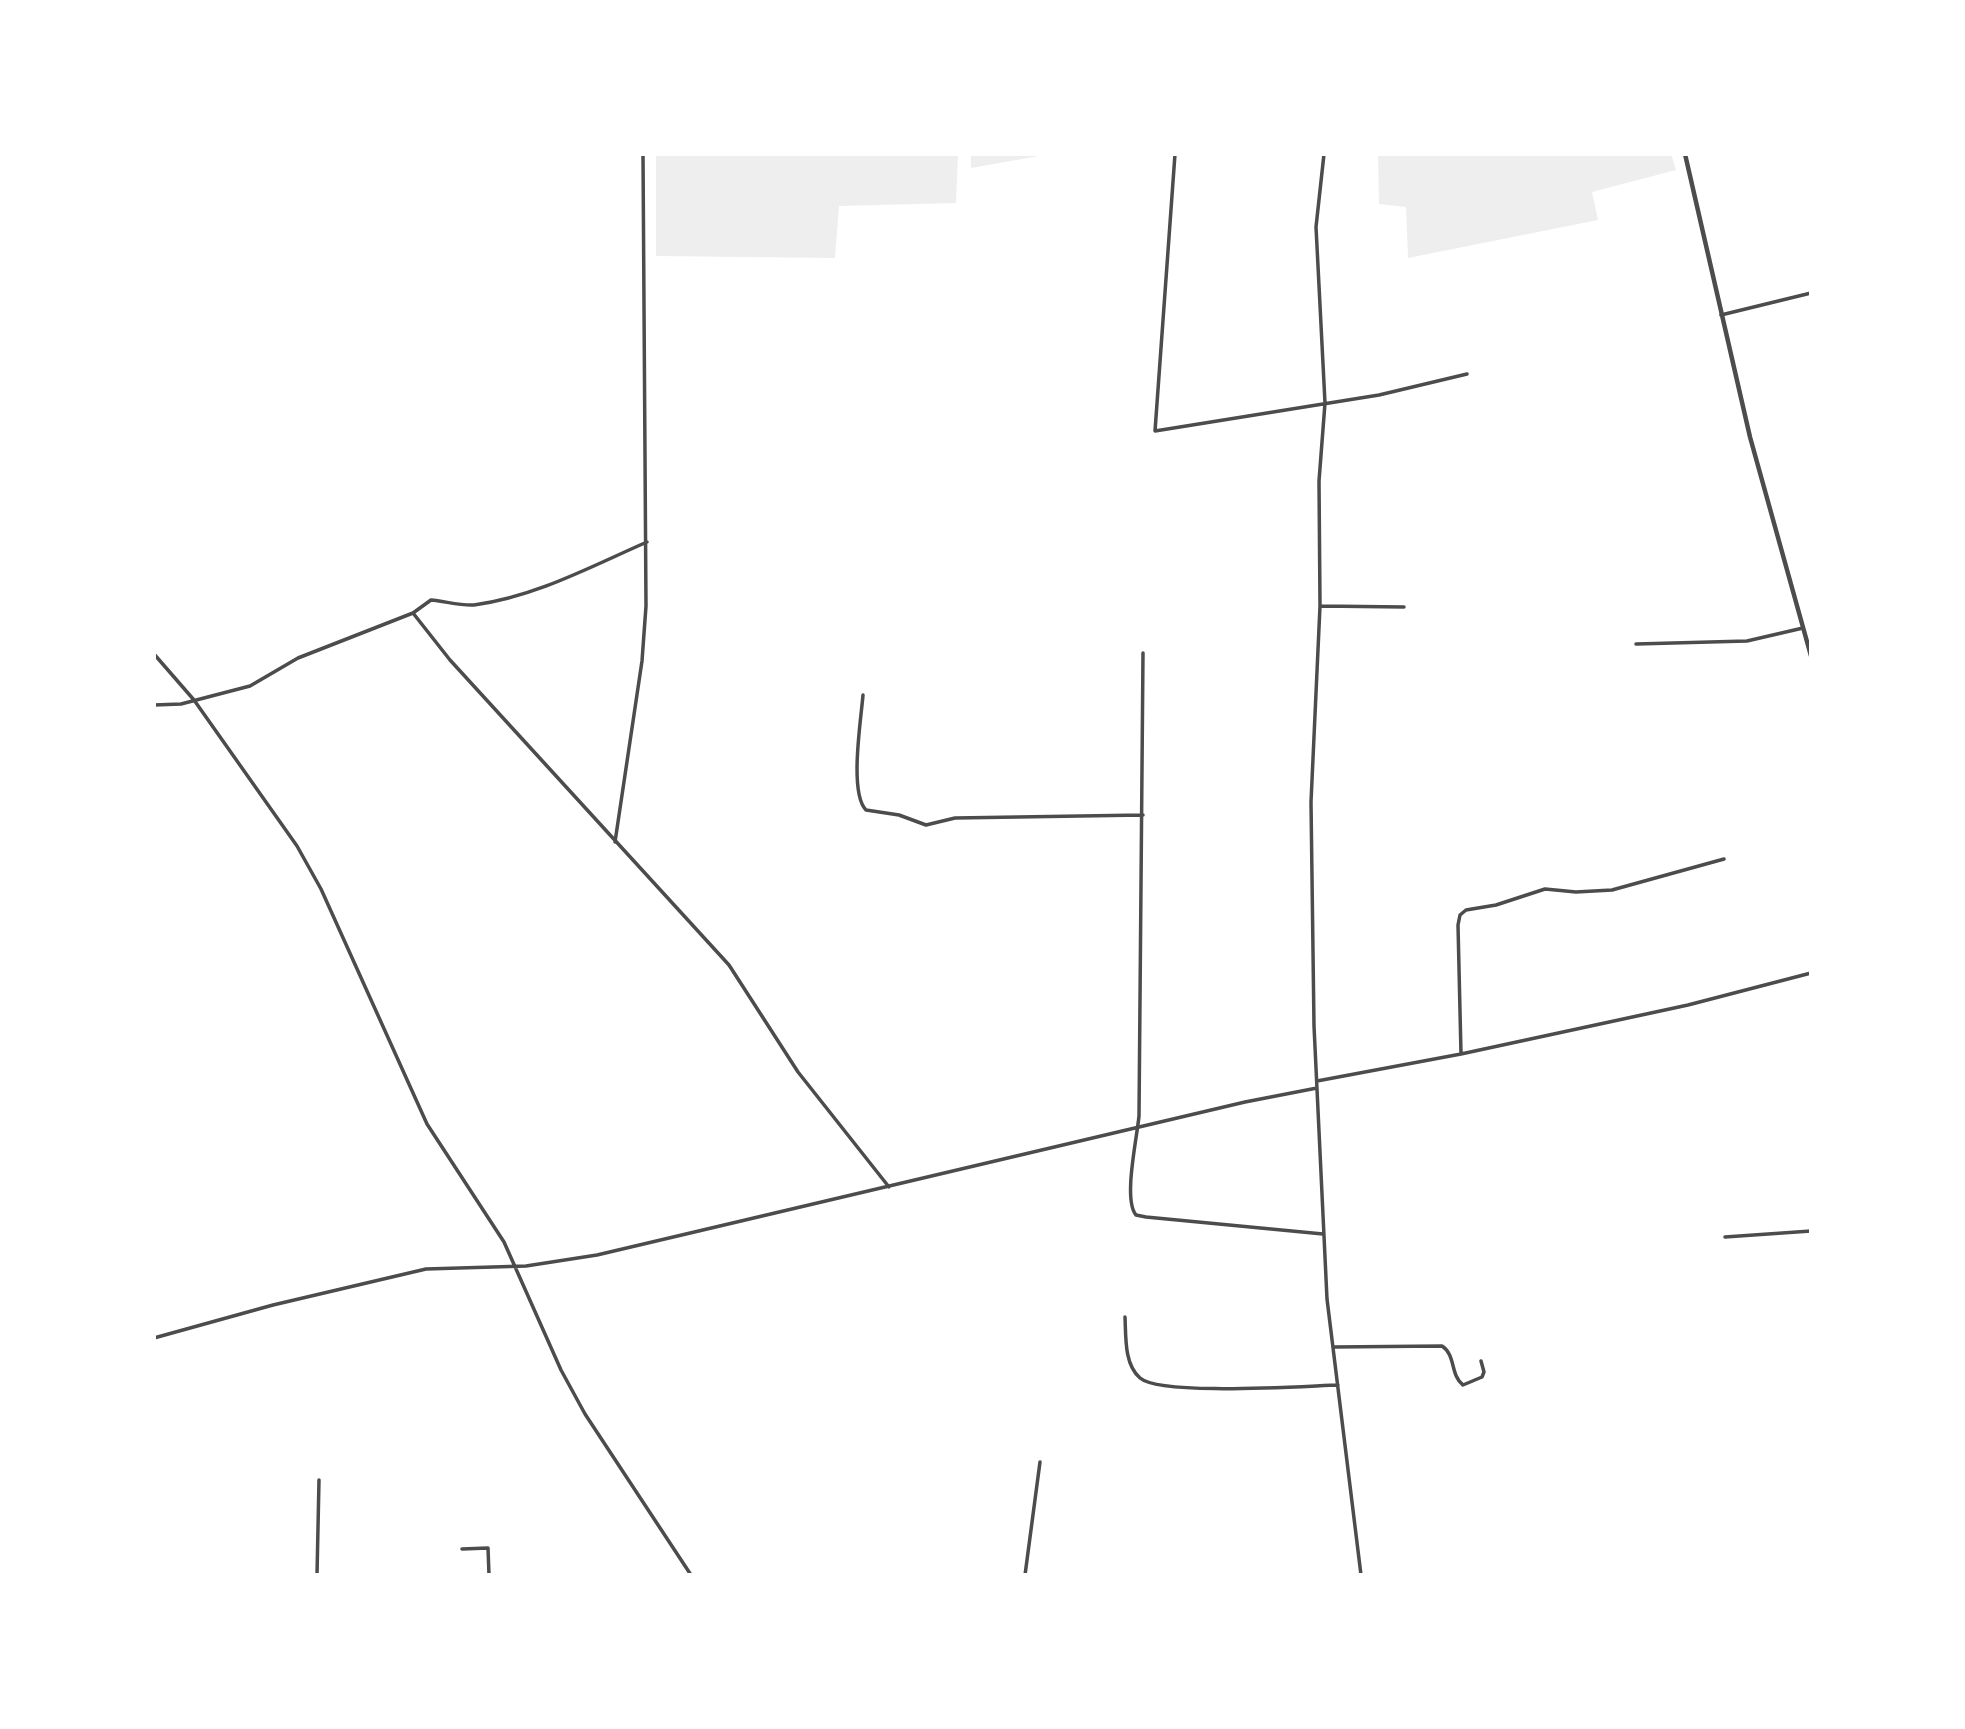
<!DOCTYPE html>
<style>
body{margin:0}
#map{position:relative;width:1965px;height:1729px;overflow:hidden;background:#fff;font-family:Rubik,sans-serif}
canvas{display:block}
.frame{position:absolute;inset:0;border:156px solid #fff;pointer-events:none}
</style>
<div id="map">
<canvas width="1965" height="1729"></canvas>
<div class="frame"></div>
</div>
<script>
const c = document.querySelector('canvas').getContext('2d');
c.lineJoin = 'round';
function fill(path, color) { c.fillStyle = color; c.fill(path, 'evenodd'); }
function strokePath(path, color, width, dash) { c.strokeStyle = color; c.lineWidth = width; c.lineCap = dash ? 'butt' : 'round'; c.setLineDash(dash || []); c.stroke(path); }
const green = new Path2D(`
 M656,154H958L956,203L839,206L835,258L656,256Z
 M971,154H1050L971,168Z
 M1378,154H1671L1676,170L1592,192L1598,220L1408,258L1406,207L1379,204Z`);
const minor = new Path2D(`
 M154,154H156
 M1175,154L1155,431L1379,395L1467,374
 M1324,154L1316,227L1325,403L1319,481L1320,606L1311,802L1314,1026L1327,1299L1361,1575
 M1721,315L1811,293
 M1320,606L1404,607
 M413,613L450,660L729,965L798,1072L889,1187
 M1636,644L1747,641L1803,628
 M1143,653L1139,1116C1137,1138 1123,1200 1136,1215L1146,1217L1323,1234
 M154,654L194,700L297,846L321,889L427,1124L504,1242L561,1370L585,1414L691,1575
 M863,695C861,720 849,793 866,810L899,815L926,825L955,818L1143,815
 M154,705L181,704L250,686L298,658L413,613L431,600C444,601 461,606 474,605C535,597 592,566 647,542
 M615,842L642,661L646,606L643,154
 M1461,1054L1458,925L1460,915L1466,910L1496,905L1545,889L1576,892L1612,890L1724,859
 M1317,1081L1461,1054L1688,1005L1811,973
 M1725,1237L1811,1231
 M1125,1317C1126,1337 1124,1364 1140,1378C1161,1396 1304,1386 1338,1385
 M154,1338L273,1305L426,1269L526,1266L597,1255L1245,1102L1317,1088
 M1333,1347L1442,1346C1456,1355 1450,1375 1463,1385L1482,1377L1484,1372L1481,1361
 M462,1549L488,1548L489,1575
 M317,1575L319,1480
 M1025,1575L1040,1462`);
const tertiary = new Path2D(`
 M1685,154L1750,437L1811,656`);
fill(green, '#eee');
strokePath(minor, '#4c4c4c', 3.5);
strokePath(tertiary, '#4c4c4c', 4.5);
</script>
